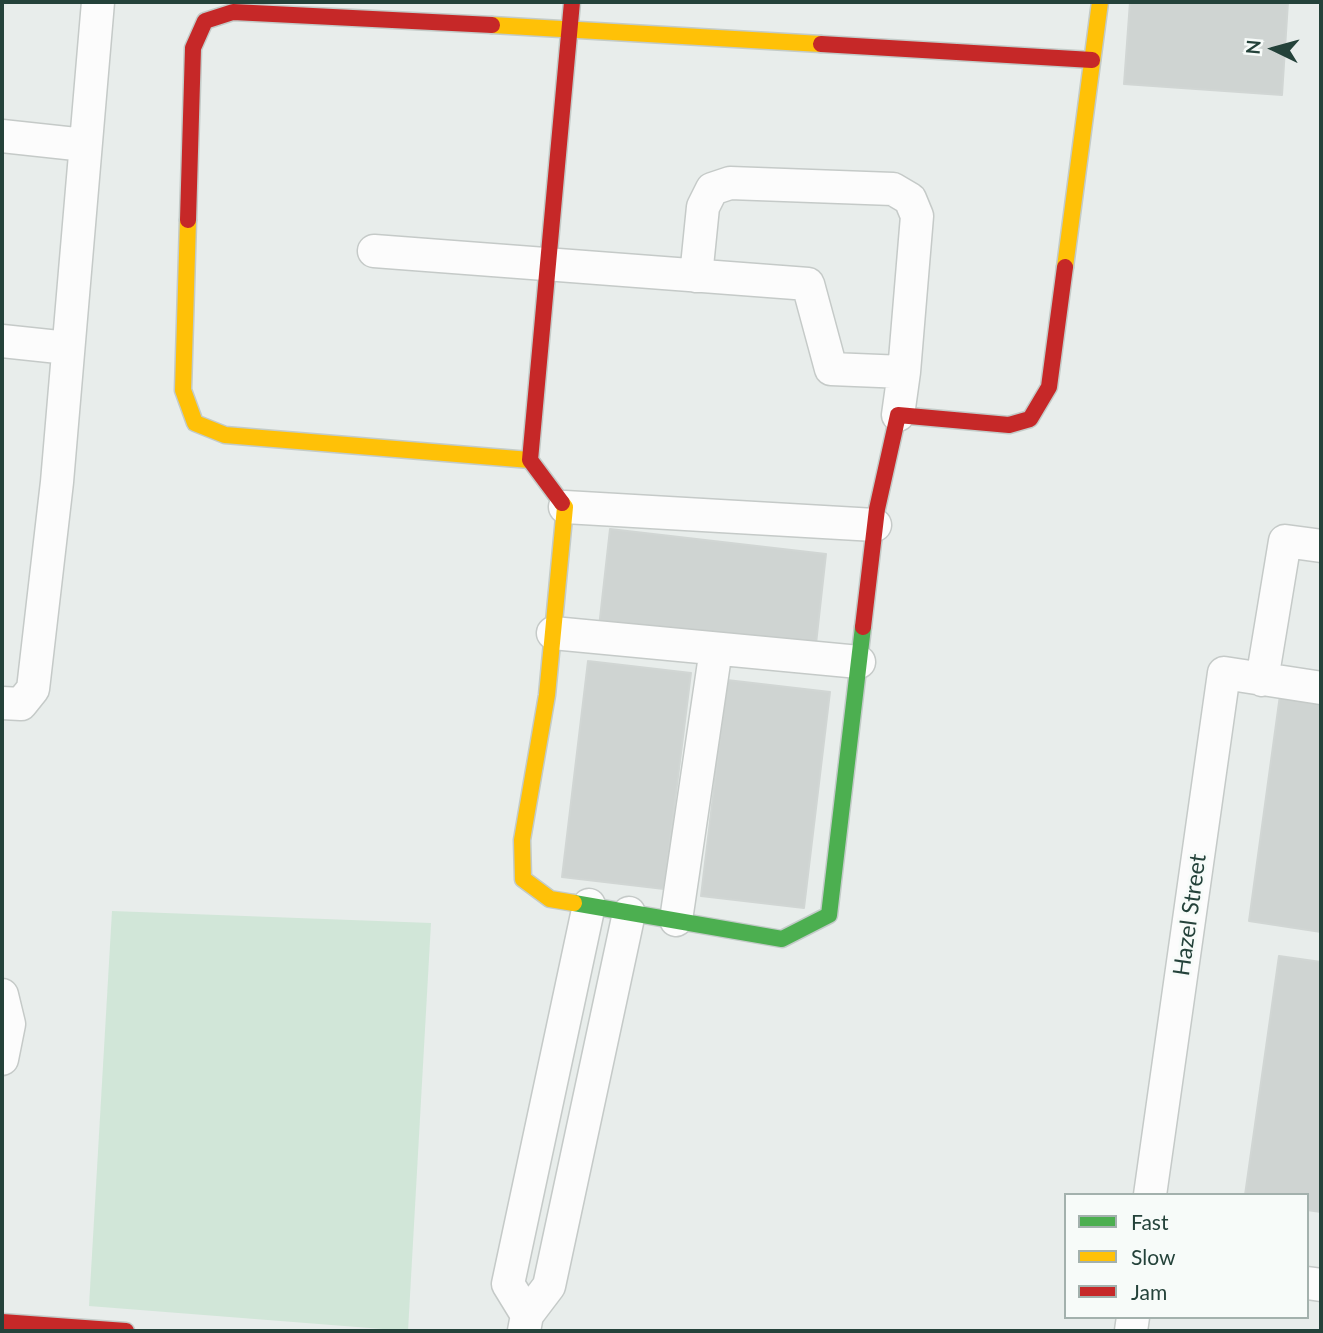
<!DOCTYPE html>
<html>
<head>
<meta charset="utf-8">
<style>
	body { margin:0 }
	#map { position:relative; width:1323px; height:1333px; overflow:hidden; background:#e8edeb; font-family:Lato,sans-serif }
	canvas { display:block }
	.frame { position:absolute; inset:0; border:4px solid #24423a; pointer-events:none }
	.legend { position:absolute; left:1064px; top:1193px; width:245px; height:126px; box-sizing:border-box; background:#f7fbf9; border:2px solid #a3b1ad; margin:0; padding:9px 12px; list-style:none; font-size:21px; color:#24423a }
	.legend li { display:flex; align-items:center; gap:14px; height:35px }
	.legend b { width:35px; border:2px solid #a3b1ad }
	.north { position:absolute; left:1239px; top:14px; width:70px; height:70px; -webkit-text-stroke:5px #f7fbf9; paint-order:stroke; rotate:275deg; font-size:19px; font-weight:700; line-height:28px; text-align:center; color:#24423a }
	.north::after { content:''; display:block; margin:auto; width:24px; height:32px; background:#24423a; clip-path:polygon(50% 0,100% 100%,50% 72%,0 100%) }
</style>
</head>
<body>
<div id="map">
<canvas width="1323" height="1333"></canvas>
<div class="frame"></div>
<ul class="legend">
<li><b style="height:9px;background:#4caf50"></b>Fast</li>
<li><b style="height:9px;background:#ffc107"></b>Slow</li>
<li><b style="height:9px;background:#c62828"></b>Jam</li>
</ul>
<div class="north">N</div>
</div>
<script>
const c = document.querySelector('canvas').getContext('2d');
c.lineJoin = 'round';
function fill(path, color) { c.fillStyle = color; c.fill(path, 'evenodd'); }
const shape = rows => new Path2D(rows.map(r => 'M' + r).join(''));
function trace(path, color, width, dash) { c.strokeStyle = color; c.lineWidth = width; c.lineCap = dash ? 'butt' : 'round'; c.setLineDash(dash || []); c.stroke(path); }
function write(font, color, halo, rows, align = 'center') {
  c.font = font + ' Lato,sans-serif'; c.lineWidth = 6; c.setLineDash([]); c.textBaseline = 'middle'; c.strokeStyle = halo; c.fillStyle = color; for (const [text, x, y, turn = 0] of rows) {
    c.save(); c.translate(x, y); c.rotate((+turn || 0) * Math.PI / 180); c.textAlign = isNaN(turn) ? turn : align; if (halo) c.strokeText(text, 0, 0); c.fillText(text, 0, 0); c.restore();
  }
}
const green = shape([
	[112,911,431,923,408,1331,89,1306]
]);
const building = shape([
	[1130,2,1288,2,1282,95,1124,84,1130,2],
	[610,529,826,554,815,653,599,627,610,529],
	[588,661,691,673,664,889,562,877,588,661],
	[727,680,830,692,804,908,701,896,727,680],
	[1281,688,1321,694,1321,932,1249,921,1281,688],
	[1279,956,1321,962,1321,1212,1307,1210,1307,1195,1245,1195,1279,956]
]);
const street = shape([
	[2,136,85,145],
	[374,251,808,284,831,369,904,372,898,415],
	[696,276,703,207,712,189,730,183,893,189,910,199,917,216,904,372],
	[2,341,68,348],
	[565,507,875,525],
	[553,633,859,662],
	[1262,680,1285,541,1321,546],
	[2,703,21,704,33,689,57,482,98,2],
	[676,920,716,649],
	[2,995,9,1024,2,1059],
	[1150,1195,1224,673,1321,688],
	[1307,1283,1321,1285],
	[527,1315,508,1284,589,905],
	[524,1331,527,1315,549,1286,629,913],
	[1131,1331,1133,1317]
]);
const fast = shape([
	[574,903,782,939,829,915,863,627]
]);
const slow = shape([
	[492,25,821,44],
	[188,220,183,390,195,423,225,435,530,460],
	[1065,267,1100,2],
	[562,503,565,507,547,695,522,840,523,879,550,899,574,903]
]);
const jam = shape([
	[821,44,1092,60],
	[188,220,193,48,205,21,233,12,492,25],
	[562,503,530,460,572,2],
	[863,627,877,509,898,415,1009,425,1030,419,1049,387,1065,267],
	[2,1322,126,1331]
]);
const streetNames = [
	["Hazel Street",1190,915,-82]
];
fill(green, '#d1e6d8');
fill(building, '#cfd4d2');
trace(building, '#d1d6d4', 2);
trace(street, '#c5cac8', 35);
trace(fast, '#c3cbc8', 19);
trace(slow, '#c3cbc8', 19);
trace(jam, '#c3cbc8', 19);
trace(street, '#fcfcfc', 32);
trace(fast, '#4caf50', 16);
trace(slow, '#ffc107', 16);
trace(jam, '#c62828', 16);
write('23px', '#24423a', '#f7fbf9', streetNames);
</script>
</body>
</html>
